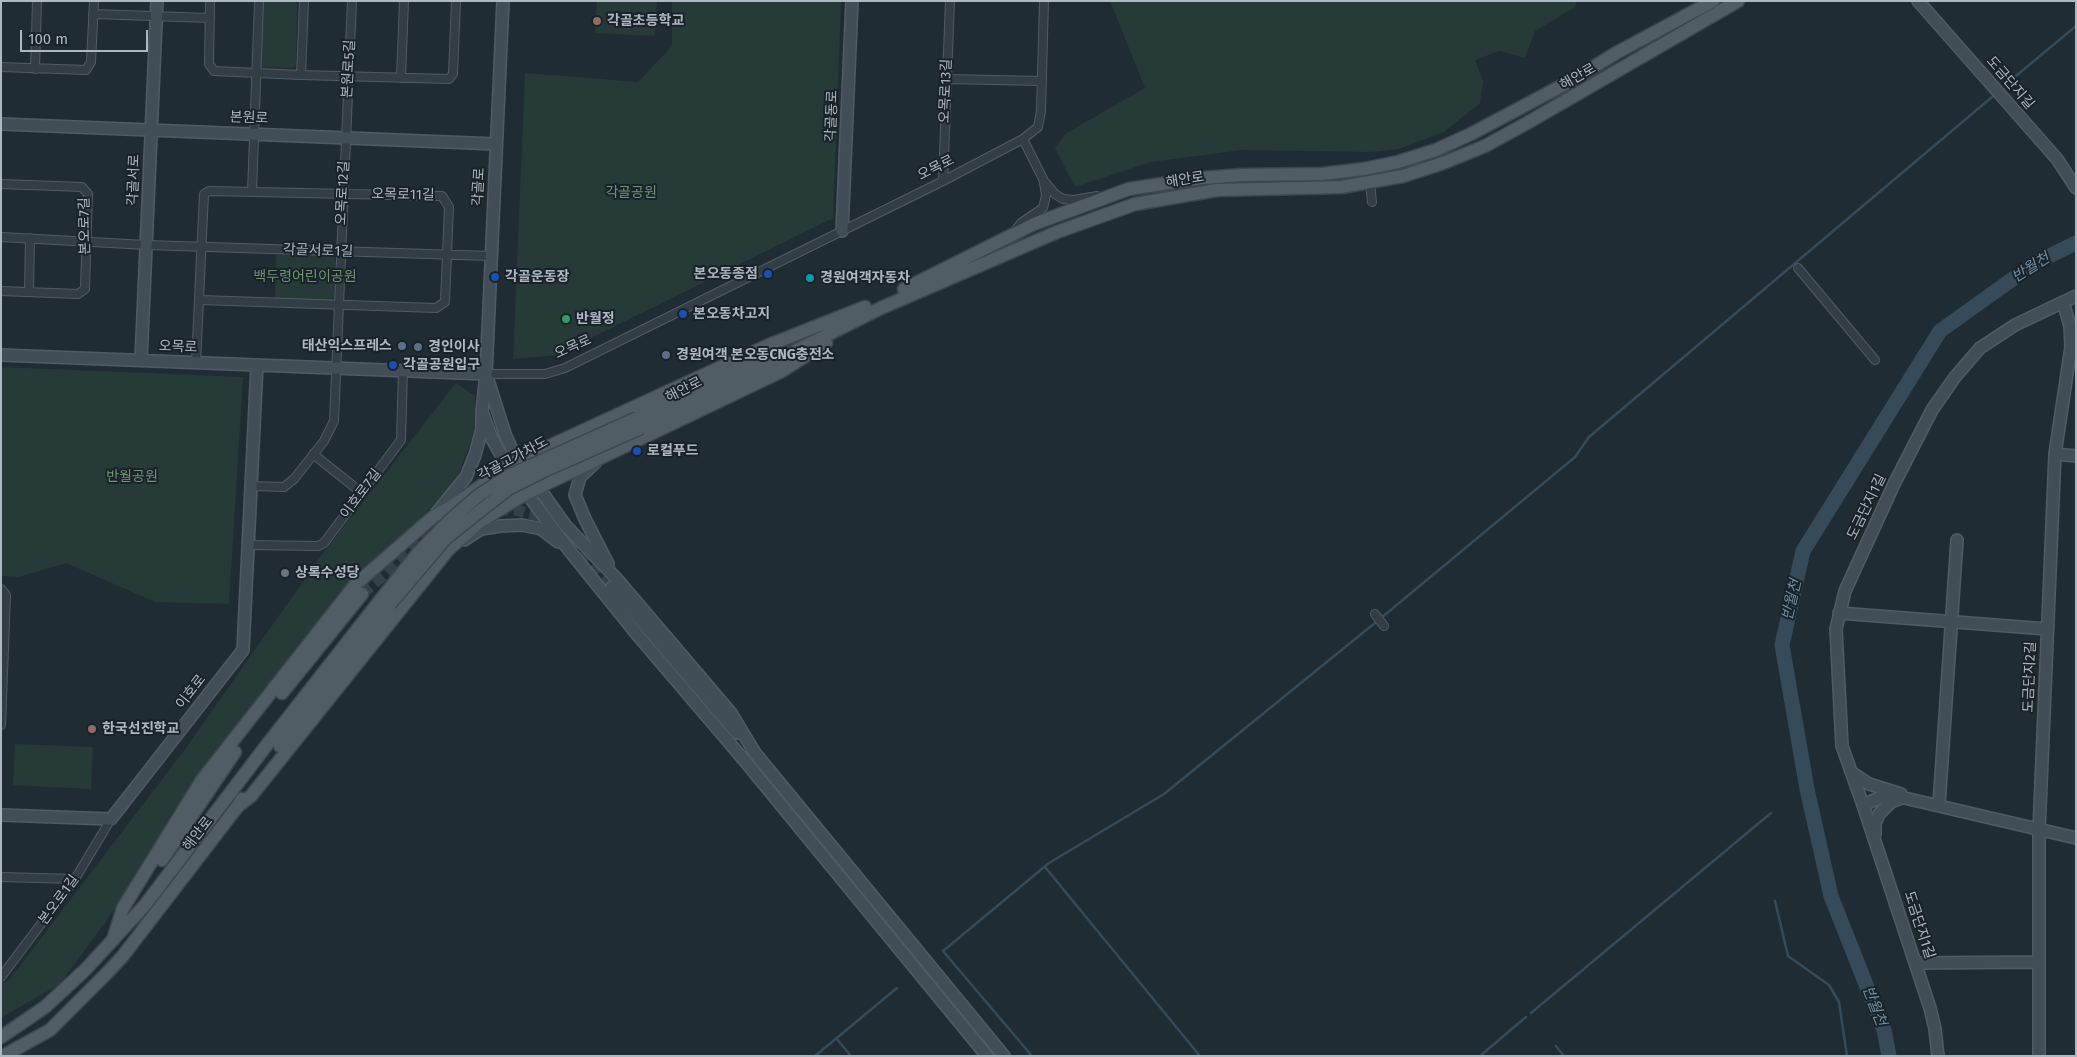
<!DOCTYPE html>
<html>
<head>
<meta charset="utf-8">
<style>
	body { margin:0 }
	#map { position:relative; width:2077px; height:1057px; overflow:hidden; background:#202c34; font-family:"Fira Sans",sans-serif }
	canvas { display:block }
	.frame { position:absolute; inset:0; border:2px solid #adb9c2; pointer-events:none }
	.scale { position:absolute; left:20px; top:30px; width:128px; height:22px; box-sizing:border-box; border:2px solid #adb9c2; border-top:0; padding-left:6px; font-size:15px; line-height:18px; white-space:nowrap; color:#adb9c2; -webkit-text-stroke:4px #192229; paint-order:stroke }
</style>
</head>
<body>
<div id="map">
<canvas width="2077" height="1057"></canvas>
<div class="frame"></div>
<div class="scale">100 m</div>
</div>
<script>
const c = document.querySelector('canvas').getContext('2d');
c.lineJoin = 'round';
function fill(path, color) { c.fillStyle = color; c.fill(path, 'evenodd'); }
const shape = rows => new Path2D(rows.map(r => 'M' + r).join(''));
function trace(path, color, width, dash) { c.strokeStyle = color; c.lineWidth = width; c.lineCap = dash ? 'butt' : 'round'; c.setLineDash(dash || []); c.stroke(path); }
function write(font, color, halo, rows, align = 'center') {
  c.font = font + ' "Fira Sans","Noto Sans KR",sans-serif'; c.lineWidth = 4; c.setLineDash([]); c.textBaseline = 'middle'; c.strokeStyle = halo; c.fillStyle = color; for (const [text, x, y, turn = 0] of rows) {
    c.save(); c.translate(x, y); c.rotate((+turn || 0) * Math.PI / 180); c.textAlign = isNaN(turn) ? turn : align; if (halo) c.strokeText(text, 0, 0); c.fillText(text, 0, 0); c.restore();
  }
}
const green = shape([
	[262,1,294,1,297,4,296,65,292,68,262,67,259,64],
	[597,1,657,1,655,36,595,33],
	[672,1,841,1,833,218,557,355,513,359,525,73,638,82,672,46],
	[1110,1,1577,1,1575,7,1535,31,1525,58,1499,51,1475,60,1483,81,1480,103,1444,132,1399,149,1371,152,1242,150,1151,162,1075,187,1055,148,1065,134,1145,88],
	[276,254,332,255,335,258,334,297,331,300,275,299],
	[1,367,243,377,229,604,155,602,66,563,19,577,1,576],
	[456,383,475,396,477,426,456,481,397,542,354,581,60,984,1,1018,1,984,9,980,183,752,323,553],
	[15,744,93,747,91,789,13,785]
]);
const stream = shape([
	[2005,85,2076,26],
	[1045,867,1200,1056],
	[1775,901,1788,956,1829,985,1839,1002,1847,1056],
	[1531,1013,1771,813],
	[836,1038,851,1056],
	[1556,1046,1564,1056],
	[815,1056,897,988],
	[1032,1056,943,951,1049,863,1164,794,1381,618,1575,457,1589,437,1992,97],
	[1480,1056,1526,1017]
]);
const river = shape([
	[1889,1056,1884,1030,1831,896,1807,789,1782,645,1803,551,1940,331,2035,263,2076,243]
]);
const secondaryTunnel = shape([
	[497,510,515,510,543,517,566,535,612,587],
	[362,594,428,537]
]);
const street = shape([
	[210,1,209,64,214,71,301,75,449,79,453,74,456,1],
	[93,14,210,18],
	[1,67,86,70,91,62,94,1],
	[35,69,37,1],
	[301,75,304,1],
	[401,78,404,1],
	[947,79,1042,81],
	[1023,139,1044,181,1055,194,1063,199,1074,200,1097,196],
	[943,181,950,1],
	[1370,182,1372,202],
	[1,184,82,187,88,194,85,289,78,294,1,291],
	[252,192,259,1],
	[1014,232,1021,223,1043,208,1046,195,1044,183],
	[1,237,146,245,491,256],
	[1798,268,1875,360],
	[29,292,30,238],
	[196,363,204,194,209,191,442,196,449,207,445,302,436,308,200,300],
	[486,374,545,374,565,368,943,181,1023,139,1038,127,1041,111,1044,1],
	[313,454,362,493],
	[251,486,284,487,294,479,324,441,334,421,352,1],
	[248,545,318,546,324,543,401,440,403,370],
	[1,589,6,595,1,725],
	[1375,614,1384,626],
	[1,877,75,879],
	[1,977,75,879,111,819]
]);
const secondary = shape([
	[503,1,486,374,482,412,492,439,512,474],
	[1918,1,2057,159,2076,188],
	[1,124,496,144],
	[842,231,852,1],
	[1,355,486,374],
	[141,360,157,1],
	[488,380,505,434,517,461,522,467],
	[2055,454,2076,456],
	[596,462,580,477,575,495,585,519,608,564],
	[534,481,566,526,616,578,731,713,755,753,1004,1056],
	[522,487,569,550,640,638,744,760,987,1056],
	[434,516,466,477,475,455,482,429,482,416],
	[464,540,481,529,501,526,522,525,541,529,558,542],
	[612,587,737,733],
	[1839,613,2047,629],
	[1851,772,1869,784,1901,794],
	[1863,805,1879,798,1896,796,2076,838],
	[1939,805,1957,540],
	[1,815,111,819,243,650,257,365],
	[1875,834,1875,824,1879,814,1891,802,1902,798],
	[1916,963,2039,962],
	[1938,1056,1935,1029,1930,1008,1863,805,1842,746,1836,629,1845,591,1894,484,1932,410,1955,377,1980,348,2015,325,2076,296],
	[2039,1056,2039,831,2055,454,2071,347,2070,326,2063,302]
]);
const primary = shape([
	[904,289,1034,224,1129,189,1202,178,1242,175,1322,174,1364,169,1398,162,1436,150,1471,134,1569,82,1618,52,1713,1],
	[637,418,775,351],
	[641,428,881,308,1057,232,1135,204,1217,190,1342,187,1403,176,1443,163,1485,146,1527,123,1738,1],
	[282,693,362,594],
	[280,746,390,604],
	[238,806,251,796,448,550,479,522,527,493,782,371,826,343],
	[162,860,235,752],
	[113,940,123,908,202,780,355,585,433,517,451,507,517,461,769,345,865,307],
	[1,1037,45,1007,85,970,145,905,266,746,382,598],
	[3,1056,50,1030,106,974,122,957,238,806,242,799]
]);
const primaryBridge = shape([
	[382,598,418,553,449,521,479,495,508,476,637,418],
	[390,604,447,537,508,489,546,470,641,428]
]);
const markers = [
	[597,21,5,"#8d6e63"],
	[768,274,5,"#1a4fb4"],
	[495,277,5,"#1a4fb4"],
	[810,278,5,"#0f9aa8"],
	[683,314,5,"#1a4fb4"],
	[566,319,5,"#2e9e5b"],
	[402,346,5,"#5c6f8a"],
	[418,347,5,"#5c6f8a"],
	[666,355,5,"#5c6f8a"],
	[393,365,5,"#1a4fb4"],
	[637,451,5,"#1a4fb4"],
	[285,573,5,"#6b7280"],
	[92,729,5,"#8d6e63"]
];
const poiNames = [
	["각골초등학교",607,21],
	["본오동종점",758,274,"right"],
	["각골운동장",505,277],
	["경원여객자동차",820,278],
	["본오동차고지",693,314],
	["반월정",576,319],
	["태산익스프레스",392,346,"right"],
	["경인이사",428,347],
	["경원여객 본오동CNG충전소",676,355],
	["각골공원입구",403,365],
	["로컬푸드",647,451],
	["상록수성당",295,573],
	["한국선진학교",102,729]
];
const streetNames = [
	["본원로5길",349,69,-87],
	["해안로",1578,77,-30],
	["도금단지길",2010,83,49],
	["오목로13길",946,91,-88],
	["각골동로",832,116,-88],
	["본원로",249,118,2],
	["오목로",936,168,-27],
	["각골서로",134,180,-88],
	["해안로",1185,180,-9],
	["각골로",479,187,-87],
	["오목로12길",343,193,-87],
	["오목로11길",403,195,1],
	["본오로7길",85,226,-91],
	["각골서로1길",318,251,2],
	["오목로",178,347,2],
	["오목로",573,347,-24],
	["해안로",684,390,-27],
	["각골고가차도",513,459,-28],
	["이호로7길",361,494,-53],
	["도금단지1길",1867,507,-64],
	["도금단지2길",2030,677,-88],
	["이호로",191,692,-52],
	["해안로",198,834,-52],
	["본오로1길",59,900,-54],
	["도금단지1길",1919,925,72]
];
const parkNames = [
	["각골공원",631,193],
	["백두령어린이공원",305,277],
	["반월공원",132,477]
];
const waterNames = [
	["반월천",2031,268,-32],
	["반월천",1792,600,-77],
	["반월천",1874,1006,69]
];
fill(green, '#263a37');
trace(stream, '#354b5a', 2.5);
trace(river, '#354b5a', 15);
trace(secondaryTunnel, '#354149', 11, [11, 5.5]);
trace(street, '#515b63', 10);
trace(secondary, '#515b63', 14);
trace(primary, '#3d464e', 15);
trace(street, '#333d45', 8);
trace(secondary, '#424e57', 11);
trace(primary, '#515d65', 12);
trace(primaryBridge, '#3d464e', 15, []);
trace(primaryBridge, '#515d65', 12);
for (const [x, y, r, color] of markers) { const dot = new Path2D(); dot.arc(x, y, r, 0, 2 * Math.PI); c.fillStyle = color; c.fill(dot); trace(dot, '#192229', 2); }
write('bold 14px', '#adb9c2', '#192229', poiNames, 'left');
write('14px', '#adb9c2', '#192229', streetNames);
write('14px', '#6f9670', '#192229', parkNames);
write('italic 15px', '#708fa4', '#192229', waterNames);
</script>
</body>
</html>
